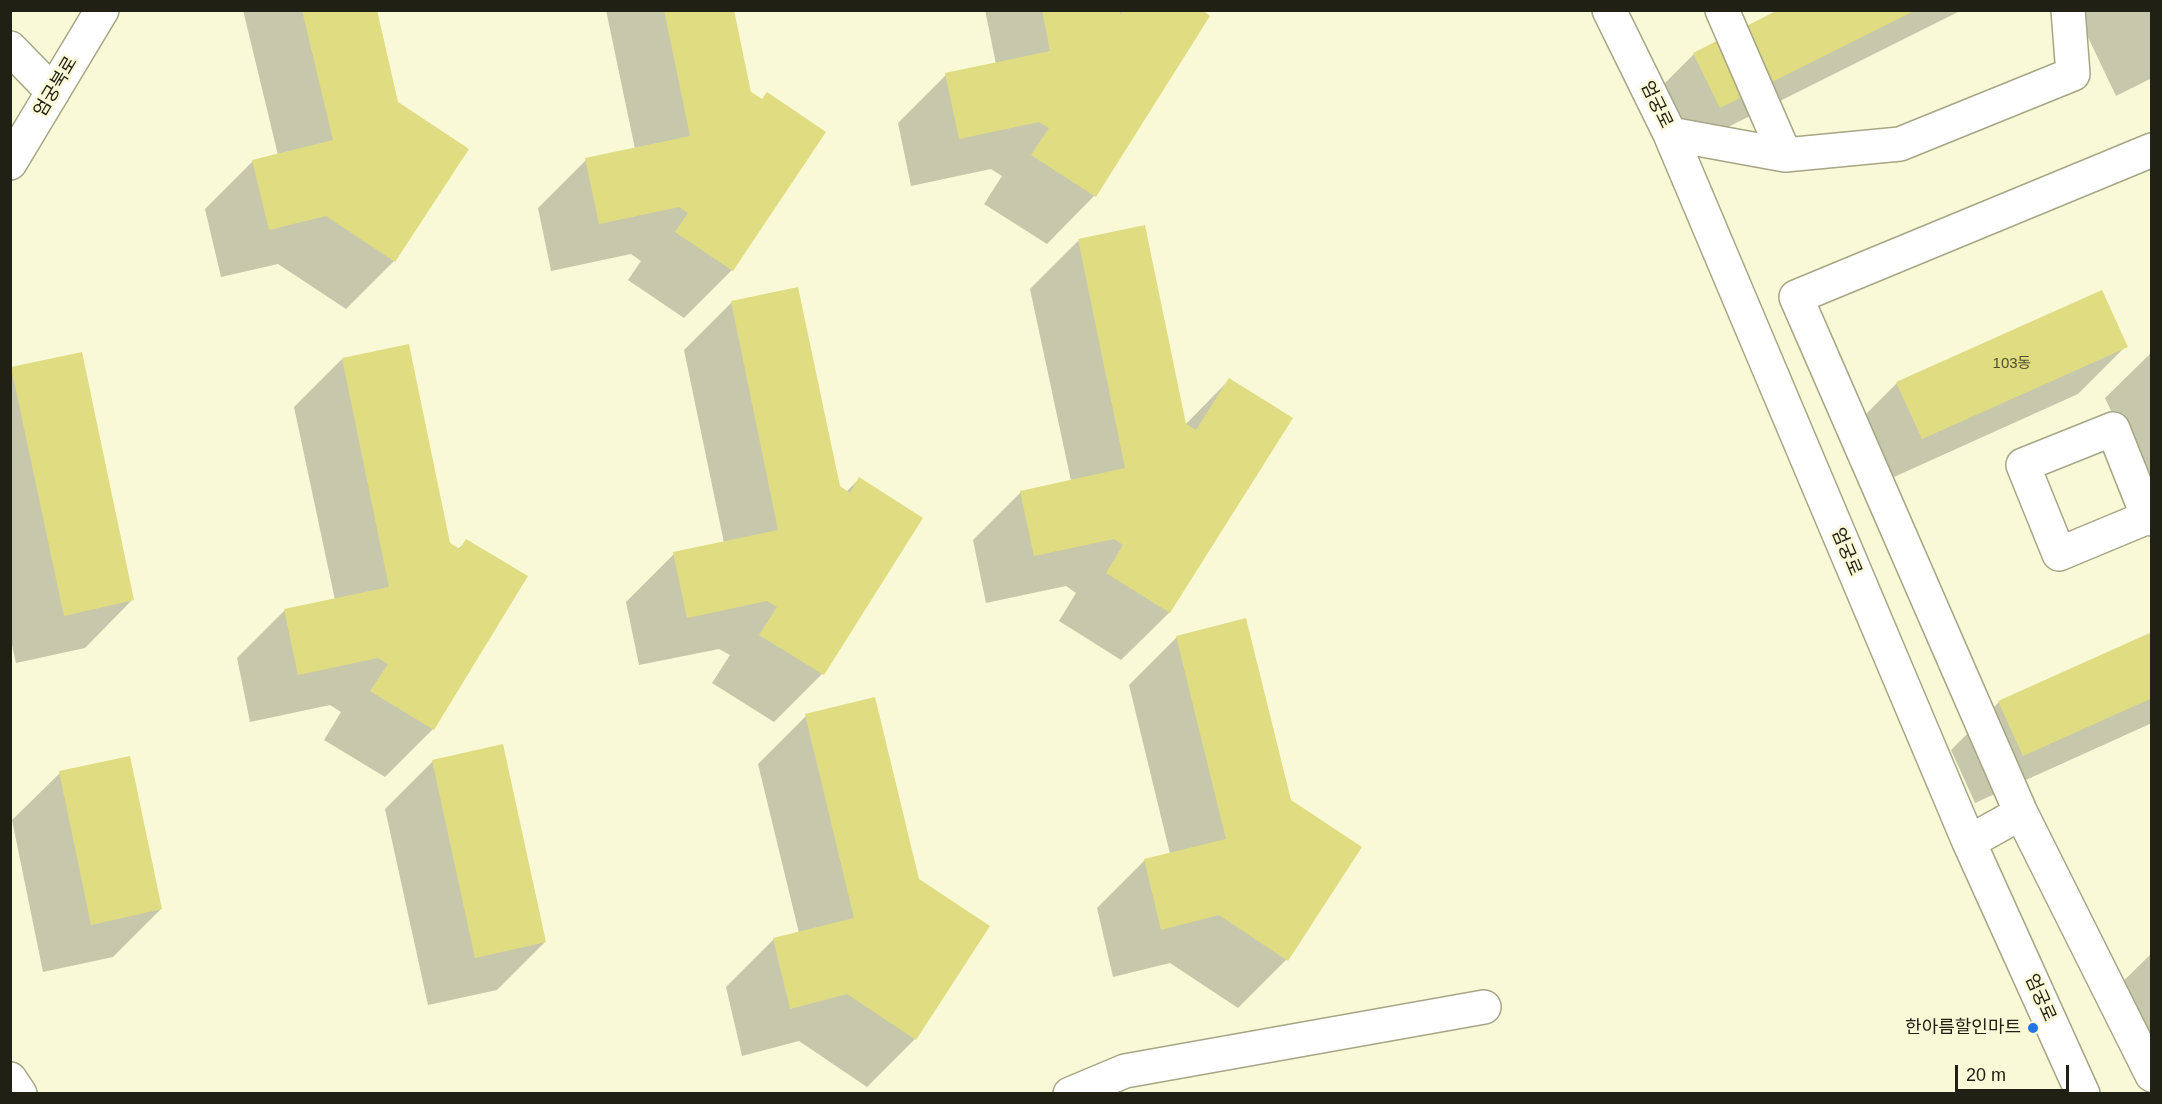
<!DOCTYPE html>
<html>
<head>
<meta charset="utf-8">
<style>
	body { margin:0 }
	#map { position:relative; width:2162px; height:1104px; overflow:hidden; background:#f9f9d7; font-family:Arial,sans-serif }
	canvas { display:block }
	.frame { position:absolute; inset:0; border:12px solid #202014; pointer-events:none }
	.scale { position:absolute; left:1955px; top:1065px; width:114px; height:27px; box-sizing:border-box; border:3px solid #202014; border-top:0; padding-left:8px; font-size:18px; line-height:21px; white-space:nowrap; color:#202014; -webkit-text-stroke:4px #f9f9d7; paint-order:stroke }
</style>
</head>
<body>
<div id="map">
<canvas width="2162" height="1104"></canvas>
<div class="frame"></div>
<div class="scale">20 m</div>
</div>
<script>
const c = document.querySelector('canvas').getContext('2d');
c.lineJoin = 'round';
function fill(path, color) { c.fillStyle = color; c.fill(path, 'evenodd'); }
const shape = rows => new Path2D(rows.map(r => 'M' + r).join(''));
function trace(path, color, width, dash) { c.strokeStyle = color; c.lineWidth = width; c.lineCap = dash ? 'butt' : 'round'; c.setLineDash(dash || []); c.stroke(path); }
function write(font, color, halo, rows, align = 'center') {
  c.font = font + ' Arial,"Noto Sans KR",sans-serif'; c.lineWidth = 5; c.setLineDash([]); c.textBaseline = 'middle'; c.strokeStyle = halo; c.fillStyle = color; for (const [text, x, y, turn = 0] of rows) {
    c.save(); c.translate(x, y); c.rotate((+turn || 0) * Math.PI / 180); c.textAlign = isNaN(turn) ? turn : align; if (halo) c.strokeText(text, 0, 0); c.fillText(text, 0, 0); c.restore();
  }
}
const shadow = shape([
	[243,10,375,10,394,261,346,309,278,264,221,277,205,209,253,161,278,155],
	[606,10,733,10,750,93,732,270,684,318,628,280,641,261,631,254,551,271,538,208,586,160,635,149],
	[985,10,1199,10,1208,16,1094,196,1047,244,984,204,1002,176,991,169,911,186,898,123,946,75,996,64],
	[1782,10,1962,10,1672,155,1646,102,1693,55],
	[2075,10,2152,10,2152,78,2116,96],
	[1078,241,1185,425,1229,380,1291,419,1169,613,1121,660,1059,621,1076,593,1066,586,986,603,973,540,1021,492,1071,481,1030,289],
	[732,302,839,487,846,492,859,479,921,518,822,674,774,722,712,683,730,655,719,649,639,665,626,602,674,554,724,543,684,350],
	[2126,346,2078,394,1874,486,1849,431,1897,383],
	[2152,352,2152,498,2105,398],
	[342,359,449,544,458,549,467,541,433,729,385,777,324,740,341,712,330,705,250,722,237,658,285,610,335,600,294,407],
	[12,368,132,600,85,648,16,663,10,636],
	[2152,633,2152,723,1975,803,1951,750,1999,702],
	[1177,637,1289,801,1360,848,1286,960,1238,1008,1170,963,1113,977,1097,908,1145,860,1170,854,1129,685],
	[806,716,915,1039,867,1087,799,1041,742,1056,726,987,774,939,799,933,758,764],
	[433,761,545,942,497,990,428,1005,385,809],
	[60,773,161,909,113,957,43,972,12,820],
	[2152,953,2152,1044,2106,998]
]);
const building = shape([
	[302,10,377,10,398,102,469,149,395,262,326,216,269,230,252,160,333,140],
	[664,10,734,10,751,92,762,99,767,92,826,132,733,271,675,232,688,213,679,207,599,224,585,158,690,136],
	[1042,10,1117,10,1121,14,1123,10,1202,10,1210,16,1096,197,1031,155,1049,128,1039,122,959,139,945,73,1050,51],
	[1778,10,1916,10,1720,108,1693,53],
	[1145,225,1186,424,1196,430,1229,378,1293,418,1170,613,1106,573,1123,545,1114,539,1034,556,1020,491,1125,468,1078,239],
	[798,287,840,486,850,493,859,477,923,518,824,675,759,635,777,607,767,601,687,618,673,552,778,530,731,301],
	[2102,290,2128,347,1922,439,1896,382],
	[409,344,450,543,460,549,466,539,528,576,434,730,370,691,388,664,378,658,298,675,284,609,389,587,342,358],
	[82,352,134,600,64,616,11,367],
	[1246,618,1291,800,1362,847,1288,961,1219,915,1161,930,1144,859,1226,839,1176,636],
	[2152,632,2152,698,2023,756,1998,701],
	[875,697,919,879,990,926,916,1040,847,994,790,1009,773,938,854,918,805,714],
	[503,744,546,942,475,958,432,760],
	[130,756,162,909,91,925,59,771]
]);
const minor = shape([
	[1609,10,1670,134,1969,842,2083,1094],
	[1722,10,1785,155,1900,144,2073,74,2068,10],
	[10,48,53,92],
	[1670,134,1785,155],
	[10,163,102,10],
	[2148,517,2113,429,2023,465,2059,554,2148,517,2152,519],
	[2021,813,2152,1075],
	[1969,842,2021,813,1796,297,2152,150],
	[10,1079,20,1094],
	[1070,1094,1125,1071,1484,1007]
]);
const markers = [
	[2033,1028,6,"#2176e1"]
];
const numberNames = [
	["103동",2012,364]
];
const streetNames = [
	["엄궁북로",56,87,-59],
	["엄궁로",1656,105,64],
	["엄궁로",1846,552,67],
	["엄궁로",2040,998,66]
];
const poiNames = [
	["한아름할인마트",2021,1028]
];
fill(shadow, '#0003');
fill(building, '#e0dc82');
trace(minor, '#a6a686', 36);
trace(minor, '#fff', 33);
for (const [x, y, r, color] of markers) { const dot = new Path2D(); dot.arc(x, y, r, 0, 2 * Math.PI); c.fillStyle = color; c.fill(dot); trace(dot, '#f9f9d7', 2); }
write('15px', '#504f30', null, numberNames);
write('18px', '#202014', '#f9f9d7', streetNames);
write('18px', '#202014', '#f9f9d7', poiNames, 'right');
</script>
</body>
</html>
